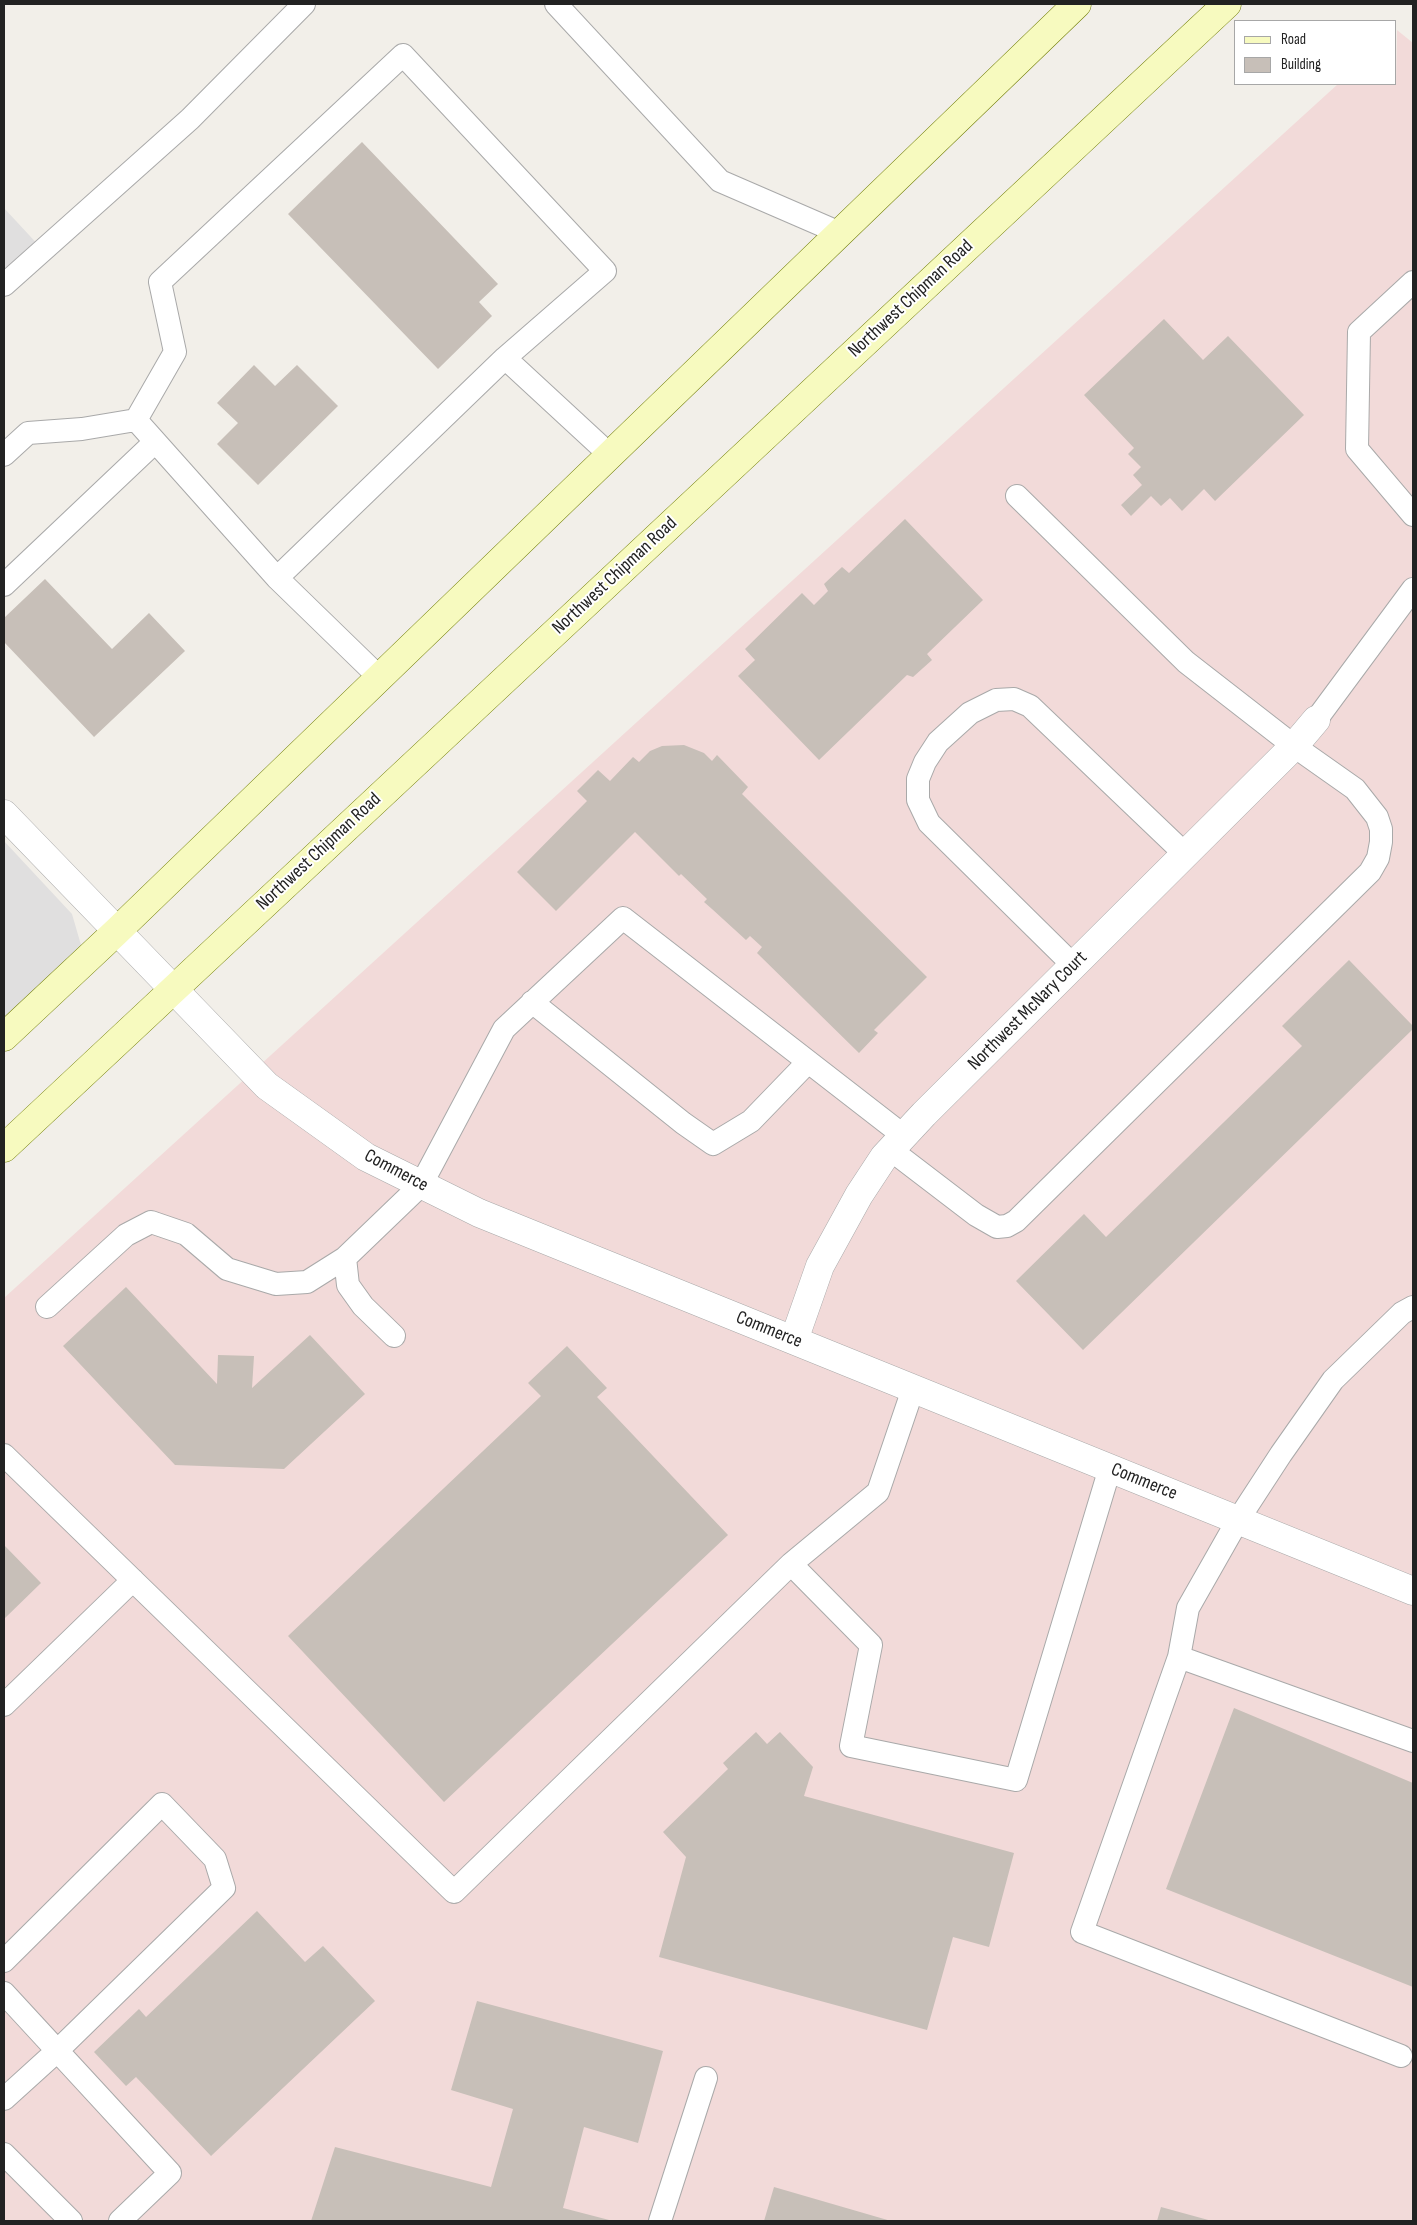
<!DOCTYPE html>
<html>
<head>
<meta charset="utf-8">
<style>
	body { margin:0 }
	#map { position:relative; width:1417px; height:2225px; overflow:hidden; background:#f2efe9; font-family:"Sofia Sans Condensed",sans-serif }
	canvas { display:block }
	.frame { position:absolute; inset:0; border:5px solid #222; pointer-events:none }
	.legend { position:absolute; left:1234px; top:20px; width:162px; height:65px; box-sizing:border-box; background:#fff; border:1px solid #a7a7a7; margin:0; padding:6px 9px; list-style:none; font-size:15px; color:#222 }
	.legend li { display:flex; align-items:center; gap:10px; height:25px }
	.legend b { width:25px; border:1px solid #a7a7a7 }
</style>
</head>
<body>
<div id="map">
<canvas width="1417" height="2225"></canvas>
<div class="frame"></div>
<ul class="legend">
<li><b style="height:6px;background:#f7fabf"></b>Road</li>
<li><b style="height:14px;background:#c7bfb8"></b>Building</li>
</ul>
</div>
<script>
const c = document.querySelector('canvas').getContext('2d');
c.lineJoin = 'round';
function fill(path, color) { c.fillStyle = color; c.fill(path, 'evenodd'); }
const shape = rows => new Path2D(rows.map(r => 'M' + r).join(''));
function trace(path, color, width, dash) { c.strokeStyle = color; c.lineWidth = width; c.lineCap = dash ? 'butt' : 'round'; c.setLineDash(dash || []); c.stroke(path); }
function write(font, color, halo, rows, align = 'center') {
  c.font = font + ' "Sofia Sans Condensed",sans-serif'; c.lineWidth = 4; c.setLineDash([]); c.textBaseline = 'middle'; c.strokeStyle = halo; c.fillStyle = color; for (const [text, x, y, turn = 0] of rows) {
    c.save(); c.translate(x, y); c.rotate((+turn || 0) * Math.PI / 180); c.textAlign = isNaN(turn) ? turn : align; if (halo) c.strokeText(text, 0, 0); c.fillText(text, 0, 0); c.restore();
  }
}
const residential = shape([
	[4,208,42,249,4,284],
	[4,841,72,914,81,945,69,969,4,1037]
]);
const commercial = shape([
	[1397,30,1413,43,1413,2221,4,2221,4,1298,1338,84,1396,84]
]);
const building = shape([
	[362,142,498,284,479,302,492,316,438,369,288,214],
	[1164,319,1203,360,1228,336,1304,415,1215,501,1204,489,1182,511,1170,498,1161,506,1151,496,1131,516,1121,505,1142,485,1133,475,1141,467,1128,454,1134,448,1084,395],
	[254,365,275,386,297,365,338,406,258,485,217,444,238,423,217,403],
	[905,519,983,600,927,654,932,660,913,677,907,675,819,760,738,676,755,660,745,649,802,593,814,605,828,591,824,584,842,567,849,573],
	[45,579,112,649,149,613,185,651,94,737,4,642,4,618],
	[684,745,704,753,712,761,717,755,748,787,742,794,927,977,874,1030,878,1033,859,1053,757,953,762,947,750,936,746,940,712,909,704,902,707,899,681,874,679,876,635,832,556,911,517,872,587,801,577,791,598,770,610,781,633,757,639,762,650,751,662,746],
	[1349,960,1413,1026,1413,1029,1083,1350,1016,1281,1084,1214,1106,1237,1302,1046,1282,1026],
	[126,1287,217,1384,218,1355,254,1356,252,1388,310,1335,365,1394,284,1469,175,1465,63,1346],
	[567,1346,607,1388,597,1397,728,1535,444,1802,288,1636,541,1396,528,1383],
	[4,1545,41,1583,4,1619],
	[1234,1708,1413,1783,1413,1987,1166,1889],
	[756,1732,767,1744,780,1732,813,1767,804,1796,1014,1853,989,1947,953,1937,927,2030,659,1957,686,1857,663,1832,728,1769,723,1763],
	[257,1911,305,1962,323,1946,375,2001,211,2156,136,2077,126,2086,94,2052,139,2009,146,2017],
	[477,2001,663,2051,638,2143,584,2127,563,2208,613,2221,311,2221,335,2147,491,2187,513,2109,451,2090],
	[774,2187,891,2221,764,2221],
	[1161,2207,1212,2221,1157,2221]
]);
const lane = shape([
	[556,4,720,181,840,233],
	[1413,282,1359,332,1357,449,1413,515],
	[4,285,190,119,304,4],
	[136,420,277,578],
	[4,455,28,433,82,429,136,420,175,352,160,282,403,55,605,271,505,358,610,455],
	[4,585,155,442],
	[380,678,277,578,505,358],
	[1316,720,1413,589],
	[1073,965,929,823,918,800,918,779,925,762,938,742,970,713,996,700,1014,699,1030,706,1185,854],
	[532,1002,683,1123,713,1144,751,1121,808,1062],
	[891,1150,976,1215,997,1227,1007,1226,1016,1221,1370,872,1378,858,1381,842,1381,829,1377,817,1355,789,1294,746,1186,662,1017,496],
	[345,1258,348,1285,363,1306,394,1336],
	[47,1307,126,1235,151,1222,186,1234,227,1269,276,1284,307,1282,345,1258,421,1185,504,1029,623,918,904,1136],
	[1413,1307,1402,1313,1333,1380,1281,1454,1238,1520,1188,1608,1179,1657,1413,1741],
	[913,1389,878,1492,791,1564,871,1645,851,1746,1016,1780,1110,1468],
	[4,1455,454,1892,791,1564],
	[1179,1657,1082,1932,1401,2056],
	[4,1705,133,1580],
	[4,1961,162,1804,215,1859,224,1888,57,2051,4,2099],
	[4,1993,170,2173,120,2221],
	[4,2154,71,2221],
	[660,2221,706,2078]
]);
const street = shape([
	[4,814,267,1086,366,1157,479,1213,1413,1591],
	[794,1340,820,1266,859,1195,884,1157,924,1114,1294,746,1316,720]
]);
const secondary = shape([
	[4,1037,116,932,1077,4],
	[4,1148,1227,4]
]);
const streetNames = [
	["Northwest Chipman Road",911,299,-43],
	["Northwest Chipman Road",615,576,-43],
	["Northwest Chipman Road",319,852,-43],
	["Northwest McNary Court",1028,1011,-45],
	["Commerce",396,1171,28],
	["Commerce",769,1330,22],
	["Commerce",1144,1482,22]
];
fill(residential, '#e0dfdf');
fill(commercial, '#f2dad9');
fill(building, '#c7bfb8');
trace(lane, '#a9a9a9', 24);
trace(street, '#a9a9a9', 29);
trace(secondary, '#707d05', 29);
trace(lane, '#fff', 22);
trace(street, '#fff', 28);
trace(secondary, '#f7fabf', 28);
write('19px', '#222', '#fff', streetNames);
</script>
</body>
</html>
